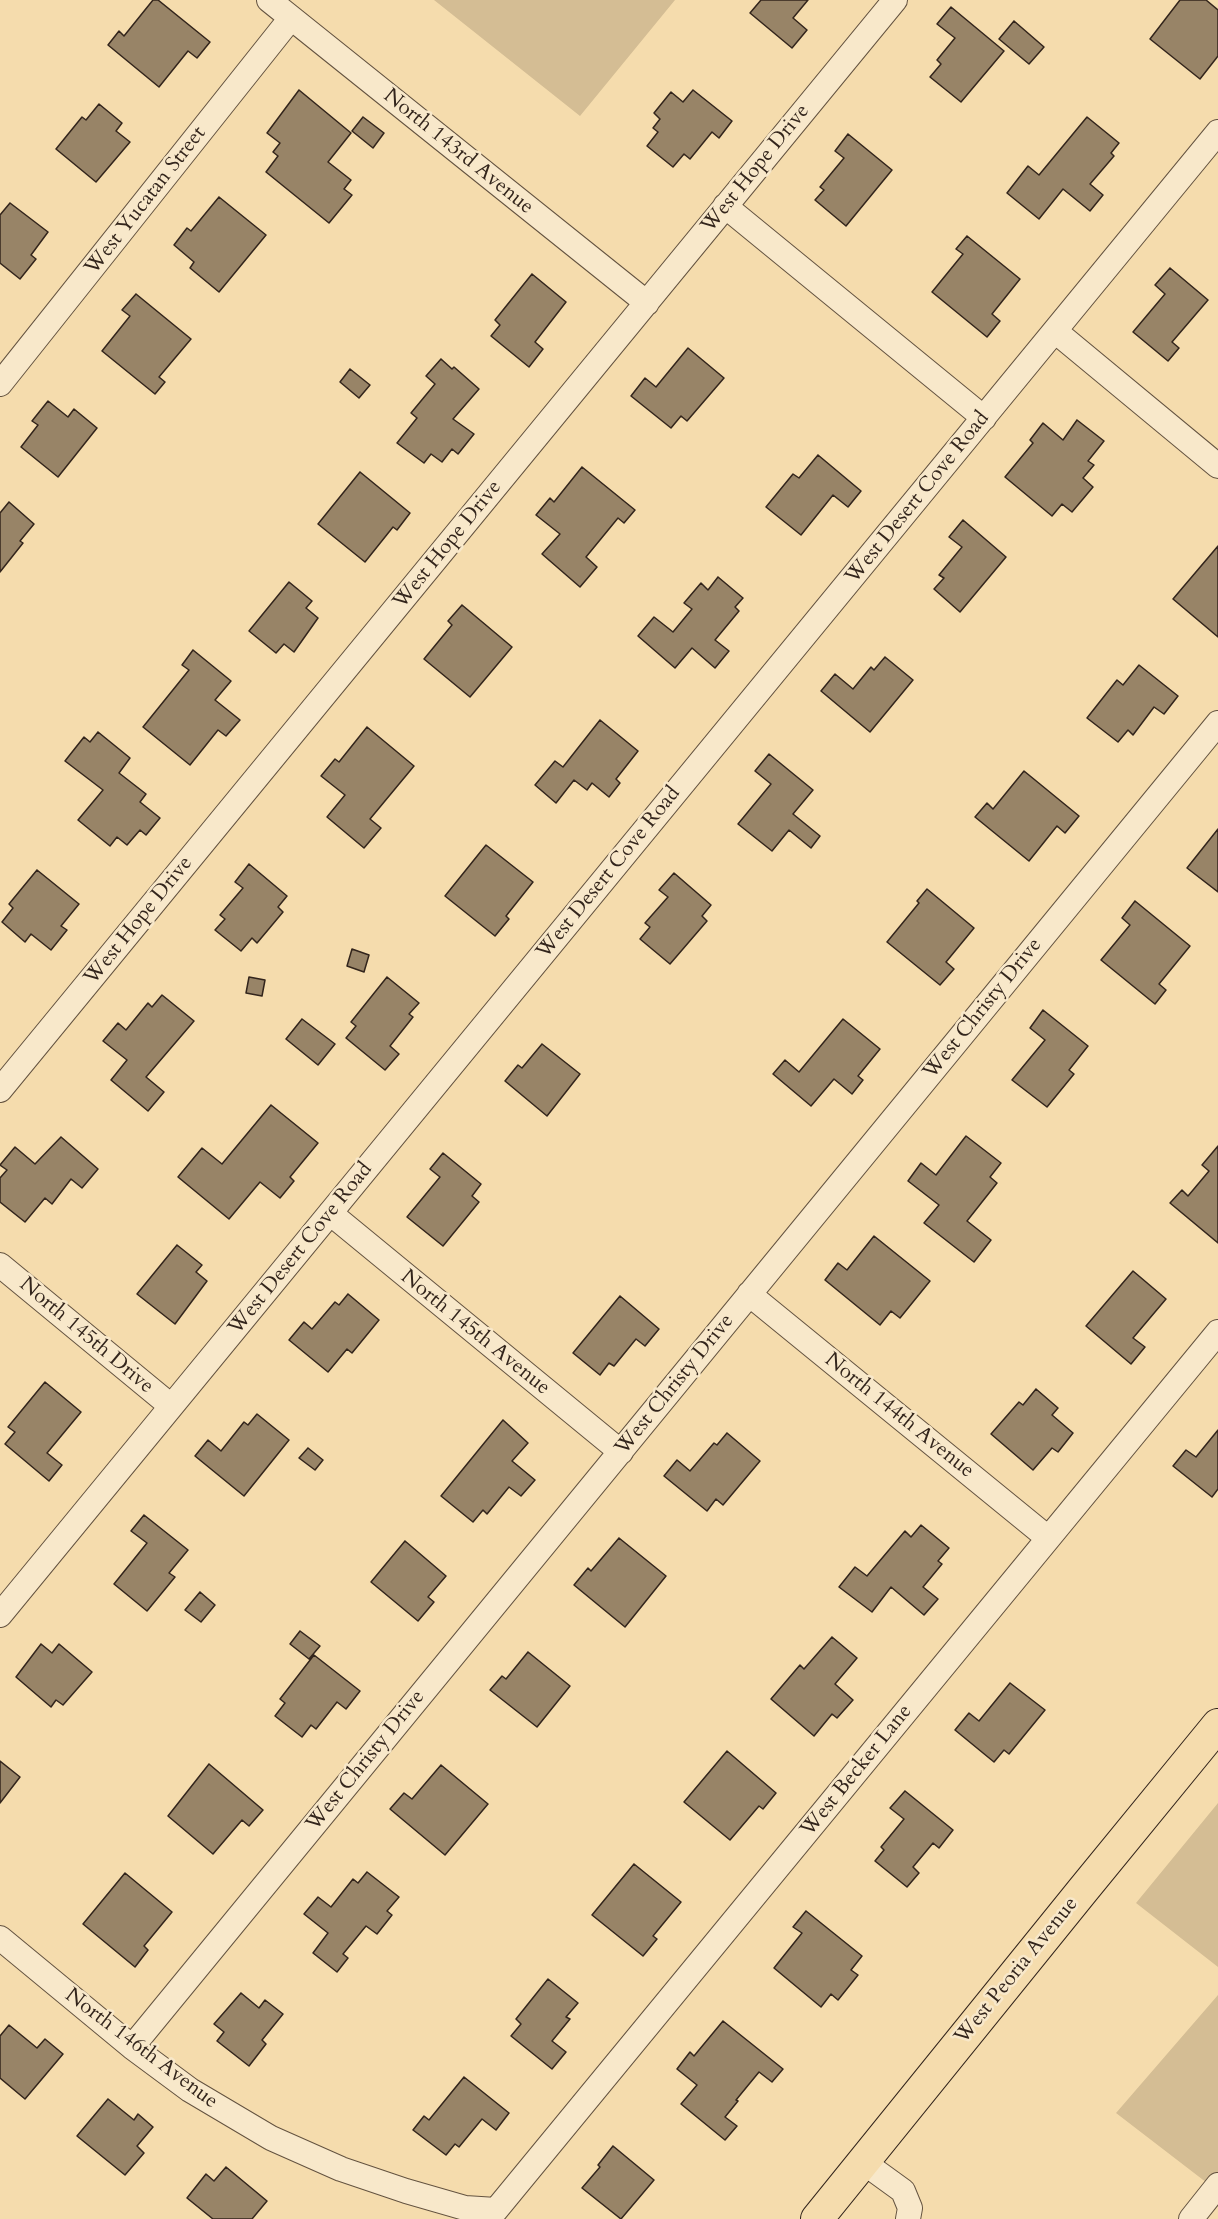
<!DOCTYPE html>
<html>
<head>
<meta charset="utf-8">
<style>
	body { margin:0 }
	canvas { display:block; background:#f5dcad }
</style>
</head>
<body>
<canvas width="1218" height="2219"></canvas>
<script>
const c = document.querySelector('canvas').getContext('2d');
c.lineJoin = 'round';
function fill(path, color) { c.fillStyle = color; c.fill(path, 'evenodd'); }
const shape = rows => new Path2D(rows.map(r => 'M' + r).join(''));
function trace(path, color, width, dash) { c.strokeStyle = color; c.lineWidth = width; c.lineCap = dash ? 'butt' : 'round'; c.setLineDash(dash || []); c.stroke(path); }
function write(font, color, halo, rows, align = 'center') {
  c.font = font + ' Cardo,serif'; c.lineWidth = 5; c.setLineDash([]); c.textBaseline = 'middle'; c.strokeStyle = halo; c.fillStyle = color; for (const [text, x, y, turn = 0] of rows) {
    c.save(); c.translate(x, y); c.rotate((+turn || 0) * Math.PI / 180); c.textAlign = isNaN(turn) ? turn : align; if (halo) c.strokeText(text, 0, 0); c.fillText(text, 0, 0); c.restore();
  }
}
const green = shape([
	[434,0,675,0,580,116],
	[1218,1803,1218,1967,1136,1903],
	[1218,1995,1218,2177,1211,2186,1116,2113]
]);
const building = shape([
	[153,0,158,0,210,42,197,58,188,51,159,87,108,45,119,31,124,36,153,0],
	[761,0,808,0,793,18,807,30,792,48,750,13,761,0],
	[1180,0,1206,0,1218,10,1218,56,1200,79,1150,39,1180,0],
	[951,7,1004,51,961,102,930,77,941,64,937,60,955,38,937,24,951,7],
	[1014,21,1044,47,1029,64,999,39,1014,21],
	[299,90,351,133,328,162,351,180,344,189,352,195,329,223,266,172,278,156,273,152,280,143,267,133,299,90],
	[693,90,732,121,719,138,712,132,690,159,684,154,673,167,647,146,658,132,653,128,660,119,654,113,671,92,683,102,693,90],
	[99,104,122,123,116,131,130,142,96,182,56,149,82,117,86,120,99,104],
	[363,117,384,133,373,148,352,131,363,117],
	[1087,117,1119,143,1111,153,1114,156,1090,184,1103,195,1090,211,1063,189,1039,219,1007,193,1028,166,1039,175,1087,117],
	[848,134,892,170,846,226,815,200,824,190,820,187,844,158,835,151,848,134],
	[219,197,266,235,219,292,190,268,194,262,174,245,187,228,191,231,219,197],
	[10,203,48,232,31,255,36,259,20,279,0,263,0,215,10,203],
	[967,236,1020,279,992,314,1000,321,987,337,932,292,963,254,956,249,967,236],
	[1170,268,1208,300,1172,342,1179,348,1168,361,1133,332,1165,294,1155,285,1170,268],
	[532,274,566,302,535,342,543,349,529,367,491,336,500,325,495,320,532,274],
	[136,294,191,339,159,377,165,382,155,394,102,351,130,316,122,310,136,294],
	[688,348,724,378,687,421,681,416,671,428,631,396,645,378,656,387,688,348],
	[441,359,452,369,454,367,479,389,453,419,474,434,458,454,452,449,442,462,431,454,424,463,397,443,417,418,411,413,435,384,426,376,441,359],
	[350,369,370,385,359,398,340,382,350,369],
	[48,401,68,417,74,409,97,428,58,477,21,447,38,425,32,421,48,401],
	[1077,420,1104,441,1088,461,1094,465,1083,478,1093,487,1072,512,1062,504,1052,516,1005,477,1033,443,1030,440,1043,423,1063,440,1077,420],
	[818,455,861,491,848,507,833,495,801,535,766,507,793,474,799,478,818,455],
	[582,467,635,510,624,523,618,518,586,557,597,567,580,587,542,554,560,534,536,515,550,498,554,502,582,467],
	[360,472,410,513,397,530,393,527,365,562,318,524,360,472],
	[9,502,34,524,20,541,23,543,0,572,0,513,9,502],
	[963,520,1006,557,960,612,934,589,944,578,939,575,962,547,949,537,963,520],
	[1218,546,1218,637,1173,599,1218,546],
	[718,577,743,598,735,607,739,611,715,640,729,651,715,668,692,648,675,668,638,636,654,617,673,632,692,609,684,603,701,583,708,590,718,577],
	[289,582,312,601,306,608,318,618,294,652,284,644,276,653,249,631,289,582],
	[462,605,512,647,470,697,424,659,452,625,448,621,462,605],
	[193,650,231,681,215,700,240,720,226,736,218,730,190,765,143,727,189,670,182,665,193,650],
	[885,657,913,680,870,732,821,691,835,674,853,689,871,667,874,670,885,657],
	[1139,665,1178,696,1164,714,1154,707,1133,735,1128,730,1118,742,1087,718,1117,680,1123,685,1139,665],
	[600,720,638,751,616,779,620,783,609,797,592,783,587,790,574,780,556,803,535,785,555,761,563,767,600,720],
	[367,727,414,766,370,819,381,828,364,848,327,817,345,795,321,776,335,759,339,762,367,727],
	[98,732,130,758,119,773,146,794,140,802,160,818,146,835,140,830,127,845,117,837,110,846,78,820,103,790,65,761,84,737,90,742,98,732],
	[769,754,813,790,793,814,820,836,811,848,789,830,772,851,738,824,771,784,755,771,769,754],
	[1024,771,1079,816,1065,833,1057,826,1029,861,975,817,987,803,993,809,1024,771],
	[1218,829,1218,892,1187,868,1218,829],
	[486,845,533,882,506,916,509,919,495,936,445,896,486,845],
	[249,864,287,896,278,907,283,912,257,943,252,938,241,951,215,930,225,919,220,915,243,888,235,882,249,864],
	[37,870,79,904,61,926,67,930,51,950,31,934,25,942,2,922,13,908,9,904,37,870],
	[674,873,711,905,702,916,707,921,670,964,640,939,650,927,645,923,668,897,659,890,674,873],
	[927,889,974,928,946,962,954,969,940,985,887,942,919,903,917,901,927,889],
	[1135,901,1190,946,1159,984,1166,990,1155,1004,1101,960,1130,925,1122,918,1135,901],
	[352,949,369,955,364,972,347,966,352,949],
	[249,977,265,980,262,996,246,993,249,977],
	[387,977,419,1003,409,1014,413,1017,390,1046,399,1054,385,1070,346,1038,356,1026,351,1022,387,977],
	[162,995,194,1021,146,1077,164,1092,148,1111,111,1080,127,1060,103,1041,118,1023,126,1030,148,1003,152,1007,162,995],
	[1043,1010,1088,1046,1069,1070,1074,1074,1047,1107,1012,1080,1045,1040,1030,1028,1043,1010],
	[302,1019,335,1044,318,1065,286,1039,302,1019],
	[843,1019,880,1049,858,1076,863,1080,852,1094,834,1079,811,1106,773,1074,785,1060,799,1072,843,1019],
	[542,1044,580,1074,547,1116,505,1081,518,1065,522,1068,542,1044],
	[271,1105,318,1143,290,1177,294,1181,280,1198,260,1182,229,1219,178,1177,202,1148,222,1164,271,1105],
	[966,1136,1001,1163,990,1177,997,1183,967,1221,991,1240,974,1262,924,1223,939,1205,908,1181,921,1163,936,1175,966,1136],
	[61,1137,98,1169,82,1188,71,1179,52,1204,45,1198,25,1222,0,1202,0,1178,7,1170,0,1165,15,1147,35,1164,61,1137],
	[1218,1146,1218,1243,1170,1203,1182,1190,1188,1196,1209,1171,1202,1165,1218,1146],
	[443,1153,481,1184,472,1196,479,1202,443,1246,407,1217,440,1177,430,1169,443,1153],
	[874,1236,930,1281,900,1318,891,1311,880,1325,825,1280,838,1263,847,1270,874,1236],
	[177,1245,202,1265,196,1272,207,1281,175,1324,137,1294,177,1245],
	[1133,1271,1166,1299,1133,1338,1145,1347,1131,1364,1086,1326,1133,1271],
	[348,1294,379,1320,352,1353,347,1349,328,1372,289,1340,304,1322,312,1329,335,1302,339,1305,348,1294],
	[620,1296,659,1329,645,1346,636,1339,614,1366,609,1363,600,1375,573,1353,620,1296],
	[45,1382,81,1412,47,1453,62,1465,49,1481,5,1444,15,1432,8,1427,45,1382],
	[1036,1389,1058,1408,1052,1415,1073,1433,1058,1452,1052,1448,1033,1470,991,1434,1019,1402,1023,1405,1036,1389],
	[257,1414,289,1440,244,1496,195,1456,208,1440,221,1451,244,1422,248,1425,257,1414],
	[503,1420,528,1443,512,1461,535,1480,521,1496,509,1487,487,1514,483,1510,473,1522,441,1496,503,1420],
	[1218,1430,1218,1489,1212,1497,1173,1466,1186,1450,1196,1457,1218,1430],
	[727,1433,760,1461,723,1505,716,1499,707,1511,664,1476,677,1460,690,1471,714,1443,717,1445,727,1433],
	[308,1448,323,1460,315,1470,299,1458,308,1448],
	[144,1515,188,1550,169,1573,175,1577,147,1611,114,1584,147,1543,131,1531,144,1515],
	[921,1525,949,1548,938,1561,942,1564,923,1587,938,1599,924,1615,891,1587,872,1612,839,1587,855,1567,867,1576,905,1531,911,1537,921,1525],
	[619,1538,666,1576,625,1627,574,1585,588,1568,591,1571,619,1538],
	[405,1541,446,1576,428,1597,434,1602,418,1621,371,1582,405,1541],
	[200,1592,215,1605,201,1622,185,1610,200,1592],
	[300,1631,320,1646,309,1659,290,1644,300,1631],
	[832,1637,857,1658,835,1684,853,1700,837,1718,832,1714,814,1736,771,1699,800,1665,804,1669,832,1637],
	[41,1644,52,1653,59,1644,92,1672,63,1705,56,1700,51,1707,16,1677,41,1644],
	[528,1652,570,1686,537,1727,490,1690,502,1676,506,1679,528,1652],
	[314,1655,360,1691,346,1709,337,1702,316,1729,311,1725,302,1737,275,1716,285,1703,280,1699,314,1655],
	[1010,1683,1045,1710,1009,1754,1004,1750,994,1762,955,1730,969,1713,979,1721,1010,1683],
	[727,1751,776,1793,763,1809,759,1806,730,1840,684,1802,727,1751],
	[0,1761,20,1777,0,1803,0,1761],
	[209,1764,263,1810,249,1826,242,1820,213,1854,168,1816,209,1764],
	[441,1765,488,1804,445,1855,390,1809,404,1793,412,1799,441,1765],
	[905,1791,953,1830,939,1848,933,1843,913,1867,919,1873,907,1887,875,1861,884,1850,881,1847,904,1819,890,1808,905,1791],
	[634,1864,681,1902,653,1936,657,1939,643,1956,592,1915,634,1864],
	[367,1872,399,1897,387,1911,392,1915,377,1934,366,1926,343,1954,348,1958,337,1972,313,1953,328,1933,304,1914,318,1897,331,1907,353,1879,358,1883,367,1872],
	[125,1873,172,1912,144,1946,148,1950,135,1967,83,1924,125,1873],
	[806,1911,862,1956,851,1970,858,1975,838,2000,831,1994,821,2007,774,1968,802,1933,793,1927,806,1911],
	[548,1979,578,2003,566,2017,570,2019,552,2041,566,2052,552,2069,511,2036,521,2024,516,2019,548,1979],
	[241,1993,259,2008,265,2000,283,2014,262,2040,266,2044,249,2066,217,2041,224,2032,214,2024,241,1993],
	[723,2021,783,2069,772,2082,759,2072,736,2100,738,2101,725,2117,737,2126,725,2140,681,2104,697,2085,677,2069,690,2052,694,2056,723,2021],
	[9,2025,37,2048,45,2039,63,2054,25,2099,0,2078,0,2036,9,2025],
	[464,2077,509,2113,496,2130,482,2119,459,2147,455,2144,446,2155,413,2130,424,2116,429,2120,464,2077],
	[108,2099,134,2120,138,2114,153,2127,137,2146,144,2153,125,2175,77,2136,108,2099],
	[613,2146,654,2180,621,2219,582,2188,600,2167,598,2165,613,2146],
	[226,2167,267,2201,252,2219,213,2219,187,2198,206,2174,214,2181,226,2167]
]);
const minor = shape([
	[269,0,647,303],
	[725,206,984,418],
	[1055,331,1218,466],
	[0,384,291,18],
	[0,1090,895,0],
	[330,1213,621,1452],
	[0,1265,171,1406],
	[749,1294,1048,1538],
	[0,1615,1218,132],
	[0,1938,132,2047,190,2090,271,2138,341,2169,406,2191,465,2208,496,2210,1218,1332],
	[132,2047,1218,723],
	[863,2162,903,2191,910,2208,908,2219],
	[1191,2219,1218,2185]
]);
const major = shape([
	[817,2219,1083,1890,1218,1725]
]);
const streetNames = [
	["North 143rd Avenue",458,152,39],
	["West Hope Drive",756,169,-51],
	["West Yucatan Street",146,201,-52],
	["West Desert Cove Road",918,498,-51],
	["West Hope Drive",448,545,-51],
	["West Desert Cove Road",609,873,-51],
	["West Hope Drive",139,921,-51],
	["West Christy Drive",983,1009,-51],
	["West Desert Cove Road",301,1249,-51],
	["North 145th Avenue",475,1333,39],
	["North 145th Drive",86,1336,40],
	["West Christy Drive",675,1385,-51],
	["North 144th Avenue",899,1416,39],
	["West Christy Drive",366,1761,-51],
	["West Becker Lane",857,1771,-51],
	["West Peoria Avenue",1017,1971,-51],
	["North 146th Avenue",141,2049,37]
];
fill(green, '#d4bd94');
fill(building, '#988467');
trace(building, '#33251c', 1.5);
trace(minor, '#645340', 26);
trace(major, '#33251c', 34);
trace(minor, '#f8e8ca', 24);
trace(major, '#f5dcad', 32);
write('21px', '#33251c', '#f8e8ca', streetNames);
</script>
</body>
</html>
